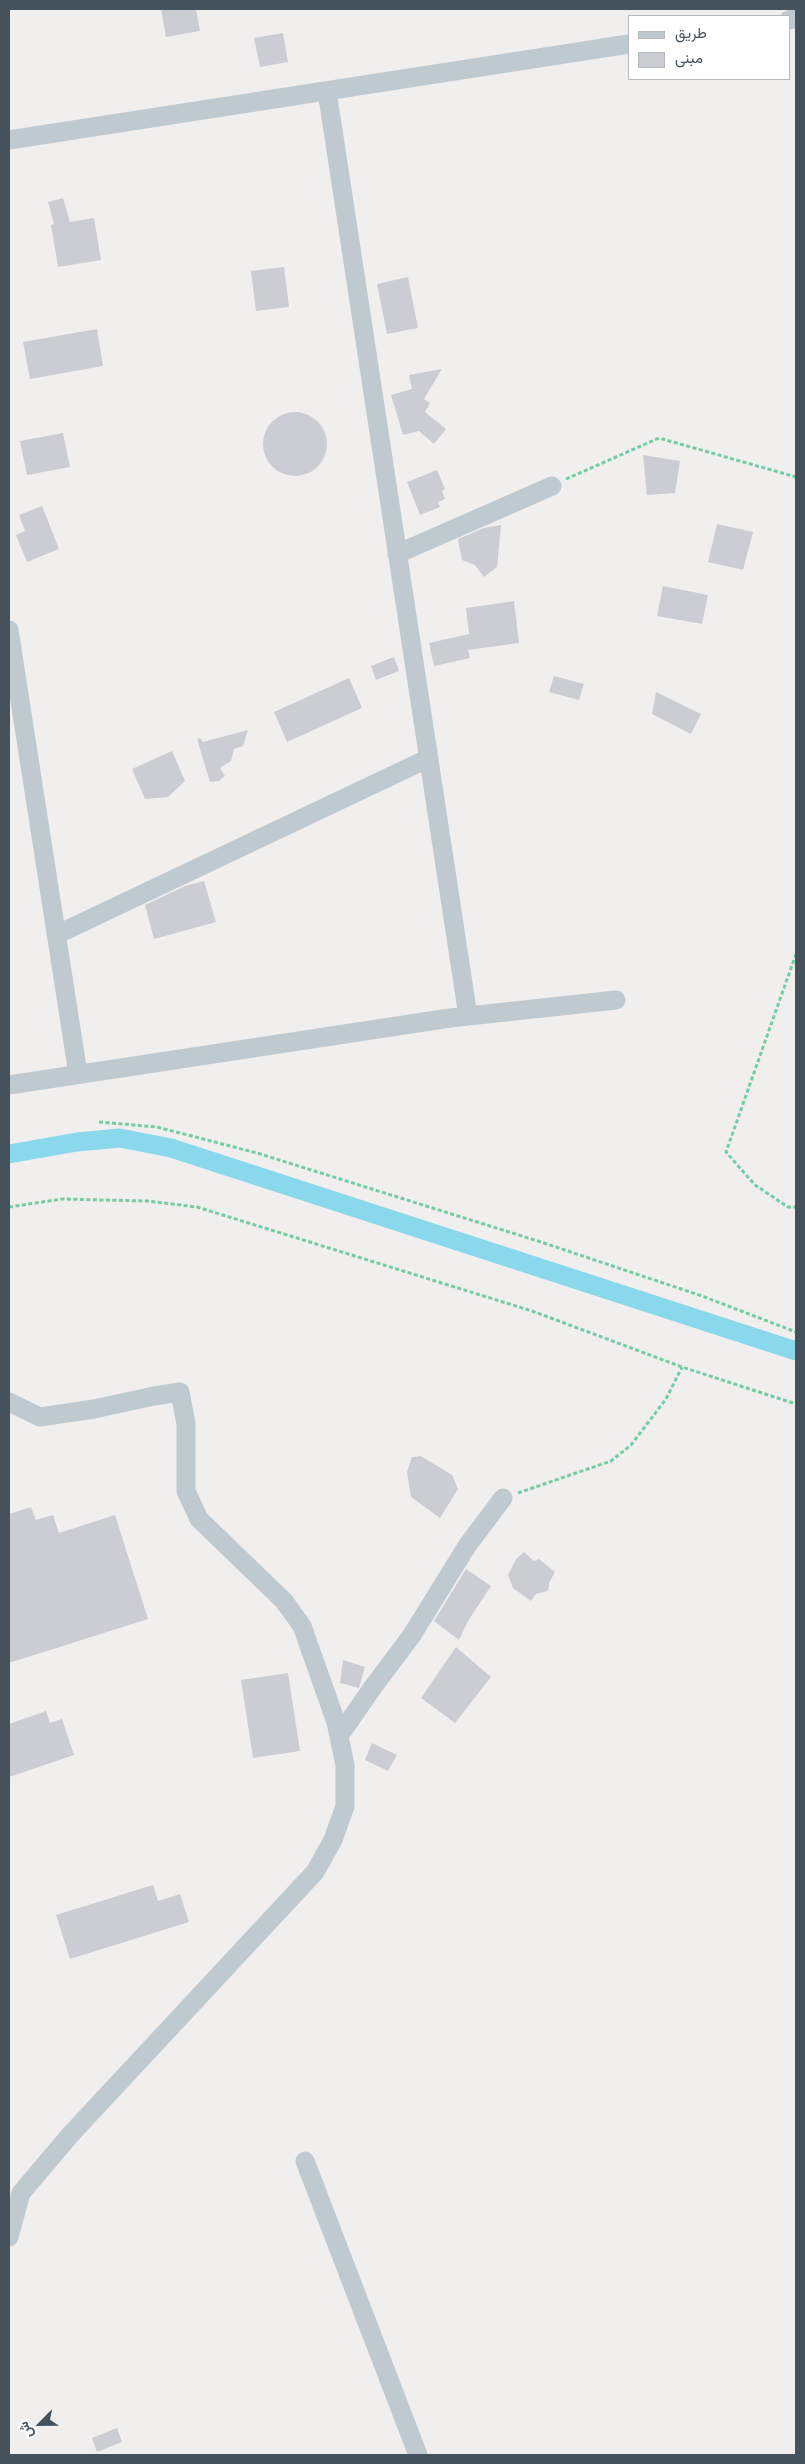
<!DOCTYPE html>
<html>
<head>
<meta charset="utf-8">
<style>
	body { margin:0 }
	#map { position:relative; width:805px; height:2464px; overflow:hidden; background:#f1eeee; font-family:"Alegreya Sans",Vazirmatn,sans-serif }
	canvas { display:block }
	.frame { position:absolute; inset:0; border:10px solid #46525b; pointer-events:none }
	.legend { position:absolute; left:628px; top:15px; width:162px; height:65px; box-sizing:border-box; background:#fff; border:1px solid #b5babd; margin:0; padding:6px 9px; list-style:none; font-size:15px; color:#46525b }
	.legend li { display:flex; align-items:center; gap:10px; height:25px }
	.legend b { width:25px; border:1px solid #b5babd }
	.north { position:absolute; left:15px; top:2399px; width:50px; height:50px; -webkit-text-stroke:4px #fff; paint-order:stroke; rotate:247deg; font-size:14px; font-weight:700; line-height:20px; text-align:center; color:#46525b }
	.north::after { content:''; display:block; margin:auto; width:18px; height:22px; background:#46525b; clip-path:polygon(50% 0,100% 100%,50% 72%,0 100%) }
</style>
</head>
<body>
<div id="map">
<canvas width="805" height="2464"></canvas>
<div class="frame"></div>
<ul class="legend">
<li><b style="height:6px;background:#bec9d0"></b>طريق</li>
<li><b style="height:14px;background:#cbcdd3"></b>مبنى</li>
</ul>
<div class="north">ش</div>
</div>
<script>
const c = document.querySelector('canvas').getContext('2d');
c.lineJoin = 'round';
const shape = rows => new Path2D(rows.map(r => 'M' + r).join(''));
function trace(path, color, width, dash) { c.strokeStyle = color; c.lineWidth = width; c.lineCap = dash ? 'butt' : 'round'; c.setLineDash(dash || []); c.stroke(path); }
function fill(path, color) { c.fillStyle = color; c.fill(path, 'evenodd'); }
const canal = shape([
	[9,1154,77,1142,120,1138,171,1148,796,1351]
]);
const building = shape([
	[161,9,196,9,200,31,166,37],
	[283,33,288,62,260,67,254,38],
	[63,198,70,222,94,218,101,260,58,267,51,225,54,224,48,202],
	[284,267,289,307,256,311,251,271],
	[408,277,418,328,387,334,377,284],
	[97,329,103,366,30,379,23,342],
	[442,369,424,399,430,403,425,412,446,429,434,444,419,431,403,435,391,395,412,389,409,375],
	'263 444a32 32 0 1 1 64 0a32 32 0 1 1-64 0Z',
	[63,433,70,467,27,475,20,441],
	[643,455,680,461,675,493,647,495],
	[437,470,445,489,442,491,445,499,438,502,440,507,420,515,407,482],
	[42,506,59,549,27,562,16,535,25,531,19,515],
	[717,524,753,532,743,570,708,562],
	[501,525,497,567,484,577,475,565,462,560,458,539,484,528],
	[663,586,708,595,702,624,657,616],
	[514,601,519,643,468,650,470,658,434,666,429,643,469,634,466,608],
	[394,657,399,671,376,680,371,666],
	[554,676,584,684,579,700,549,692],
	[349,678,362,708,287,742,274,712],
	[656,692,701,714,691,734,652,714],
	[248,730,243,746,234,749,231,761,220,768,225,776,219,781,210,782,197,739,200,738,203,742],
	[172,751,185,781,168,797,145,799,132,769],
	[204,881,216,922,154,939,145,905,185,886],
	[421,1456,452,1475,458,1489,440,1518,411,1497,407,1472,412,1457],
	[31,1507,36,1520,53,1515,59,1533,115,1515,148,1619,9,1663,9,1514],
	[524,1552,534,1561,539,1559,555,1572,549,1583,548,1591,536,1594,531,1601,513,1588,508,1575,516,1559],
	[466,1569,491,1586,468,1621,459,1640,434,1621],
	[456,1647,491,1677,455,1723,421,1698],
	[343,1660,365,1667,359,1688,340,1683],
	[288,1673,300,1751,253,1758,241,1680],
	[46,1711,50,1723,62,1719,74,1755,9,1777,9,1724],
	[372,1743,397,1755,388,1771,365,1760],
	[153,1885,158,1901,180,1894,189,1922,70,1959,56,1915],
	[117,2428,122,2442,97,2452,92,2438]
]);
const path = shape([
	[566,479,659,438,796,477],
	[796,954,726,1152,755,1185,788,1207,796,1207],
	[99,1122,157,1127,257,1153,541,1242,702,1296,796,1332],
	[9,1207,62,1199,147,1201,197,1207,532,1311,682,1367,796,1404],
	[518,1493,611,1461,631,1445,666,1399,682,1367]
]);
const minor = shape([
	[789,20,796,18],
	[327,91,468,1016],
	[9,140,629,44],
	[397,554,552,486],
	[9,630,78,1074],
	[56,935,429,758],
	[9,1085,450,1018,616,1000],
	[9,1402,40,1417,94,1409,154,1396,180,1392,186,1424,186,1491,199,1519,284,1601,302,1626,336,1722,345,1765,345,1806,333,1840,315,1872,71,2134,21,2193,9,2237],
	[339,1736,373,1687,412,1635,467,1546,503,1498],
	[305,2161,418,2455]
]);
trace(canal, '#89d8ec', 19);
fill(building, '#cbcdd3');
trace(path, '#74cda0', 3, [4, 2.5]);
trace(minor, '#bec9d0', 19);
</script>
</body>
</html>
